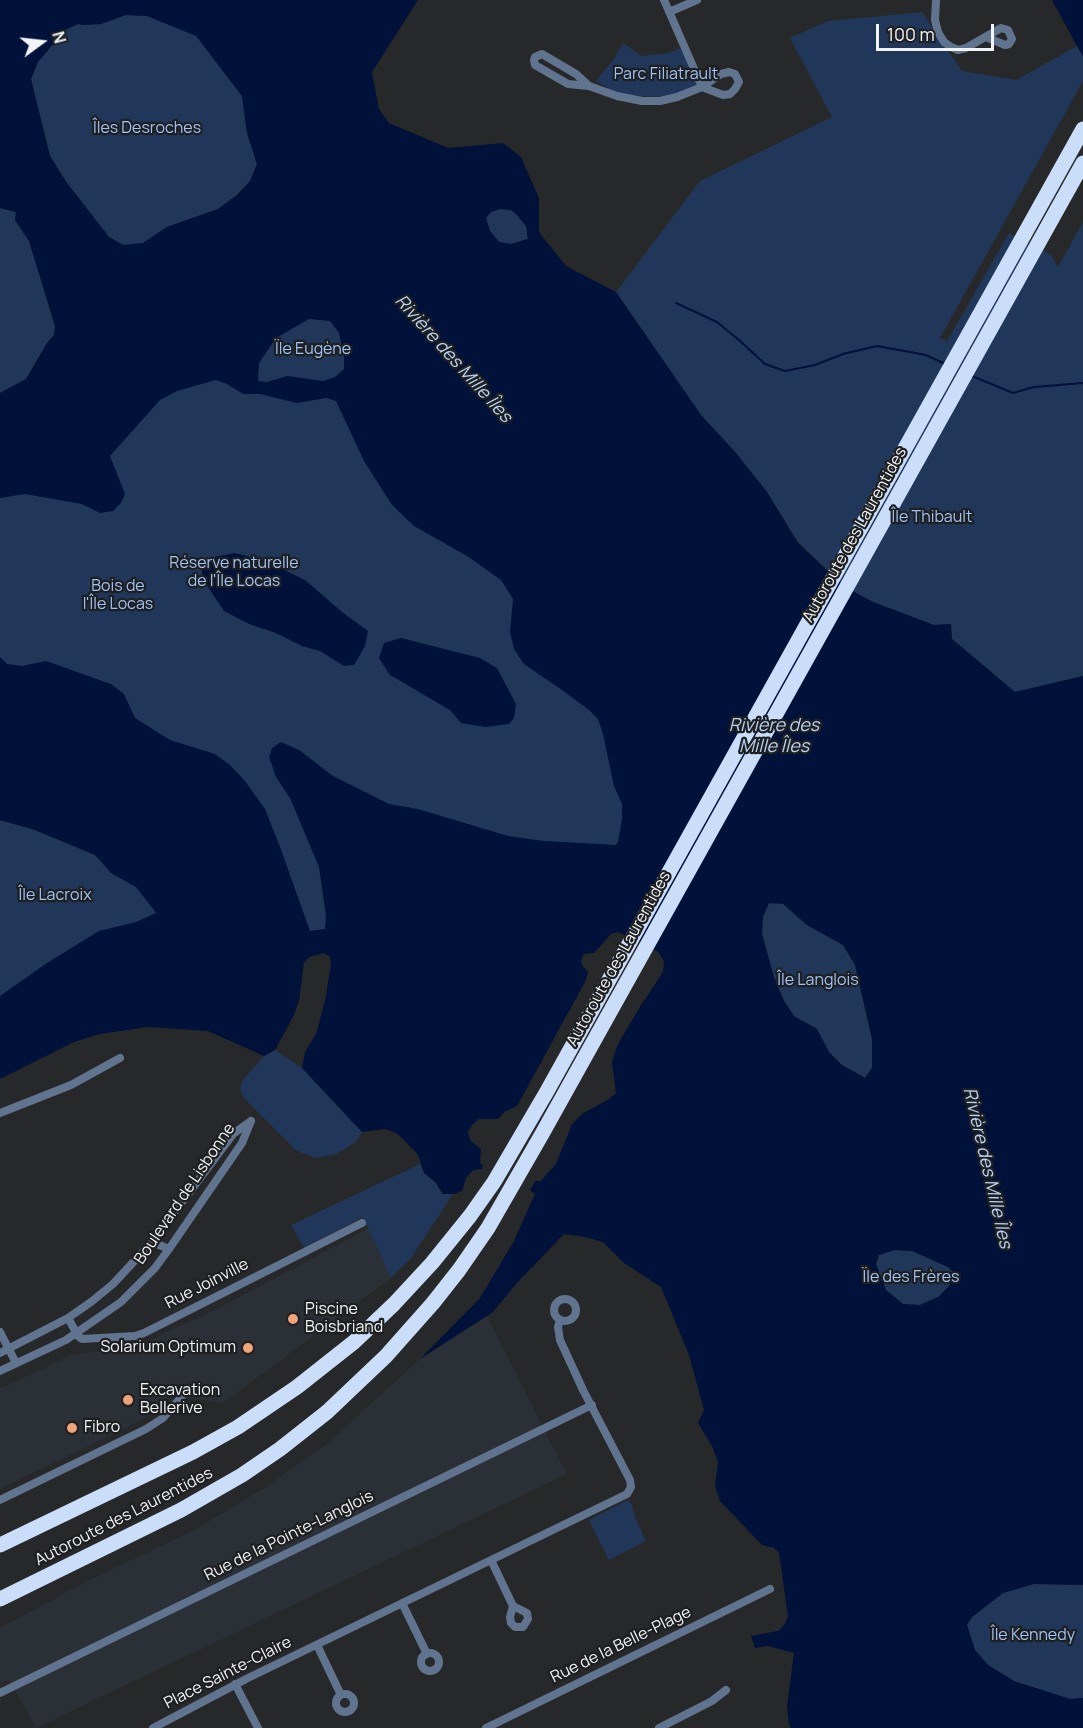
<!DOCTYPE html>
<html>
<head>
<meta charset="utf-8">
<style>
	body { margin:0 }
	#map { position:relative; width:1083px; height:1728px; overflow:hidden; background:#27282a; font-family:Manrope,sans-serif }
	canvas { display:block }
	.north { position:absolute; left:12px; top:12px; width:60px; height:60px; -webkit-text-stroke:4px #1d1f21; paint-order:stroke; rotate:75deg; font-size:16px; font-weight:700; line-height:24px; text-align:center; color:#f3f4f6 }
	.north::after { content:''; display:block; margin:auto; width:21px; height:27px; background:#f3f4f6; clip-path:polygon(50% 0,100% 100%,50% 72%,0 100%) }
	.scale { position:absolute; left:876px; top:24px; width:118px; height:27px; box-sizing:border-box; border:3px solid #f3f4f6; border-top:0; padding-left:8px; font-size:18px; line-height:21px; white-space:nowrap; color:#f3f4f6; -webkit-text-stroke:4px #1d1f21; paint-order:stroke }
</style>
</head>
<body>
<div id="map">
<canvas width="1083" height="1728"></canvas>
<div class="north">N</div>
<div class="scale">100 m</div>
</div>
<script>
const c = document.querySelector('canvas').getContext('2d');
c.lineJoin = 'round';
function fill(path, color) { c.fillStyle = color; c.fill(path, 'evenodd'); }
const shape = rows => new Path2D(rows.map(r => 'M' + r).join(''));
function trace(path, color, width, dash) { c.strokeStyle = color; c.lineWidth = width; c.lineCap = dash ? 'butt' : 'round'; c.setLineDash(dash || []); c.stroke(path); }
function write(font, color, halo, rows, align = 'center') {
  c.font = font + ' Manrope,sans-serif'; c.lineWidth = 4.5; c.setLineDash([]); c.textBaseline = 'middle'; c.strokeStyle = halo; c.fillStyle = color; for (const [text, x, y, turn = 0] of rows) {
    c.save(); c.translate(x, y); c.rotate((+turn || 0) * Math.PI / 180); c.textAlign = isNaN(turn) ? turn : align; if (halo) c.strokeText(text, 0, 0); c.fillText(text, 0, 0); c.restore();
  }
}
const built = shape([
	[369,1228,391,1278,223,1403,169,1395,146,1418,0,1489,0,1388,7,1386,71,1355,142,1346,156,1337,219,1308],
	[487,1316,567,1474,36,1728,9,1679,0,1683,0,1628,86,1582,198,1528,263,1489,327,1444,420,1359]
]);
const green = shape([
	[922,12,962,71,1016,80,1077,46,1083,56,1083,81,940,338,947,341,1009,233,1051,255,1058,267,1083,222,1083,676,1015,692,952,639,951,624,934,625,873,602,845,587,798,542,767,492,736,453,701,415,616,292,700,181,832,117,790,38,828,21],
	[126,15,147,16,196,35,242,96,247,133,257,164,250,181,237,195,218,209,167,227,143,243,123,245,109,237,67,183,50,156,31,79,38,62,65,30,78,24,84,25,101,24],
	[623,43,642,56,668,53,680,48,701,86,668,97,619,95,596,81,613,60],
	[0,208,16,212,15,220,29,241,55,326,54,335,47,343,26,379,0,393],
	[500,209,511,210,517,215,526,226,528,239,511,244,499,242,490,231,486,218,491,212],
	[348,308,486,538,689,819,347,946,284,948,0,692,0,469,265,312],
	[0,820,35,830,95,855,185,906,0,1017],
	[768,903,783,904,807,925,843,945,855,965,872,1039,872,1068,865,1078,842,1065,829,1052,817,1029,794,1016,784,1001,774,977,762,934,763,917],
	[275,1050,302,1068,362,1132,355,1143,336,1154,316,1158,297,1151,244,1098,240,1090,242,1081,264,1056],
	[420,1164,424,1173,436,1183,442,1194,453,1194,411,1258,391,1278,363,1217,304,1248,291,1225],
	[894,1250,912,1251,948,1267,955,1274,949,1286,938,1297,920,1305,903,1304,886,1290,876,1265,879,1255],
	[628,1500,632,1505,635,1517,646,1541,609,1560,589,1520],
	[1034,1584,1083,1585,1083,1698,1070,1699,1014,1681,988,1665,975,1650,967,1625,972,1617,1003,1593]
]);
const water = shape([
	[0,0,418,0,372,72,379,109,389,123,448,148,503,143,521,157,539,198,539,232,566,266,616,292,701,415,736,453,767,492,798,543,845,587,873,602,934,625,951,624,952,639,1015,692,1083,676,1083,1585,1034,1584,1003,1593,972,1617,967,1625,975,1650,988,1665,1014,1681,1070,1699,1083,1698,1083,1728,791,1728,789,1725,787,1706,794,1653,768,1646,755,1648,751,1636,778,1631,785,1624,788,1616,779,1553,774,1548,762,1545,720,1501,715,1486,718,1462,713,1448,698,1423,704,1410,689,1355,661,1287,624,1263,603,1242,585,1237,564,1234,516,1284,493,1312,420,1359,480,1298,514,1241,535,1194,530,1190,536,1180,540,1182,556,1164,572,1124,582,1114,609,1099,616,1093,612,1063,617,1046,641,1005,663,972,664,961,658,952,642,943,618,932,611,934,594,953,584,954,581,960,582,965,588,972,585,982,517,1106,504,1112,498,1119,479,1119,472,1125,468,1132,470,1140,481,1149,480,1163,483,1165,482,1169,473,1170,466,1178,462,1191,453,1194,443,1194,436,1183,424,1173,418,1155,402,1138,396,1133,385,1129,362,1132,302,1068,305,1052,316,1034,325,1001,331,964,330,957,324,953,309,957,304,963,299,1001,293,1017,275,1050,264,1056,208,1031,148,1027,100,1034,74,1042,0,1079,0,996,47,963,99,931,136,922,156,913,136,887,111,873,95,855,35,830,0,820,0,657,7,664,22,666,46,661,111,684,124,694,135,718,170,740,215,754,230,765,245,781,265,809,280,847,310,931,325,929,326,916,319,867,290,798,276,777,269,757,272,748,281,742,299,750,333,776,389,804,418,809,508,836,544,841,616,845,618,842,622,819,622,804,614,786,603,734,598,719,589,710,562,690,524,664,514,649,510,632,513,599,501,580,467,556,414,526,392,505,364,461,336,401,326,398,297,403,260,394,243,394,227,384,216,380,177,391,160,400,110,456,125,494,121,503,113,511,100,513,82,504,25,494,0,498,0,393,26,379,47,343,54,335,55,326,29,241,15,220,16,212,0,208],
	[126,15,147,16,196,36,242,96,247,133,257,164,250,181,237,195,218,209,167,227,143,243,123,245,109,237,67,183,50,156,31,79,38,62,65,30,78,24,84,25,101,24],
	[500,209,511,210,517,215,526,226,528,239,511,244,499,242,490,231,486,218,491,212],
	[309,319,330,321,339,333,344,356,344,369,335,377,323,381,287,376,267,382,258,381,259,363,276,338],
	[769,903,783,904,807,925,843,945,855,965,872,1039,872,1068,865,1078,842,1065,829,1052,817,1029,794,1016,784,1001,774,977,762,934,763,917],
	[895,1250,912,1251,948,1267,955,1274,949,1286,938,1297,920,1305,903,1304,886,1290,876,1264,879,1255],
	[1052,0,1083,0,1083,56,1077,46],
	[235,553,266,561,305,580,342,612,368,631,365,646,354,665,344,666,320,651,302,646,276,633,249,624,224,611,202,578,202,563,215,557],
	[401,638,480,658,497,668,516,704,514,718,509,724,485,727,461,723,450,710,390,675,379,658,384,643]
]);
const stream = shape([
	[676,303,717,322,739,340,765,364,785,371,815,365,843,354,877,346,926,355,945,364],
	[972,376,1013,393,1034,387,1083,383]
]);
const minor = shape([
	[936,0,935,20,938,32,944,42,951,47,958,50,966,48,1001,28,1008,30,1012,39,1009,44,1005,45,986,37],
	[669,12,697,0],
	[729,72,735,74,739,82,735,89,730,94,723,95,702,87,721,74,729,72],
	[589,86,576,74,542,54,535,57,534,60,535,65,568,84,589,86,617,96,642,101,660,101,677,97,702,87,664,0],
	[0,1113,71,1085,120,1058],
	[152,1242,169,1249],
	'554 1310a11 11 0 1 1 22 0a11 11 0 1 1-22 0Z',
	[68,1318,78,1336,82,1339,135,1336,144,1333,362,1223],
	[0,1332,16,1363],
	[0,1353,68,1318,91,1302,113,1284,152,1242,233,1134,251,1121],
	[0,1371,66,1340,121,1302,155,1268,169,1249,242,1143,251,1121],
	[0,1500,146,1429,163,1418,183,1395],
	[491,1560,513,1606,510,1617,511,1623,515,1627,523,1627,528,1619,527,1613,513,1606],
	[402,1603,427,1654],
	[317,1645,341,1695],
	'421 1662a9 9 0 1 1 18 0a9 9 0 1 1-18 0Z',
	[235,1684,258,1728],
	[0,1693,592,1405],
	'336 1703a9 9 0 1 1 18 0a9 9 0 1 1-18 0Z',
	[153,1728,248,1678,627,1494,631,1487,630,1480,583,1390,560,1340,558,1327,560,1320],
	[486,1728,770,1589],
	[659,1728,712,1701,726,1690]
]);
const motorway = shape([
	[0,1545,193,1452,238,1427,297,1387,354,1342,394,1304,432,1263,470,1216,494,1182,546,1093,1083,129],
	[0,1599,181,1510,242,1475,280,1449,327,1412,386,1356,433,1303,459,1270,488,1228,542,1134,1083,163]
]);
const markers = [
	[293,1319,6,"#f0a279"],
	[248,1348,6,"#f0a279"],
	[128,1400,6,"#f0a279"],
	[72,1428,6,"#f0a279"]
];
const parkNames = [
	["Parc Filiatrault",666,75],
	["Îles Desroches",147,129],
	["Ïle Eugène",313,350],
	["Île Thibault",932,518],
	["Réserve naturelle",234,564],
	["de l'Île Locas",234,582],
	["Bois de",118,587],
	["l'Île Locas",118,605],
	["Île Lacroix",55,896],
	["Île Langlois",818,981],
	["Ïle des Frères",911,1278],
	["Île Kennedy",1033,1636]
];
const streetNames = [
	["Autoroute des Laurentides",855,535,-61],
	["Autoroute des Laurentides",619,959,-61],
	["Boulevard de Lisbonne",185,1194,-56],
	["Rue Joinville",207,1284,-27],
	["Autoroute des Laurentides",124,1517,-27],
	["Rue de la Pointe-Langlois",289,1536,-26],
	["Rue de la Belle-Plage",621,1645,-26],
	["Place Sainte-Claire",228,1673,-27]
];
const poiNames = [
	["Piscine",305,1310],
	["Boisbriand",305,1328],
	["Solarium Optimum",236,1348,"right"],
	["Excavation",140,1391],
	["Bellerive",140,1409],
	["Fibro",84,1428]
];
const waterNames = [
	["Rivière des Mille Îles",453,359,48],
	["Rivière des",774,726],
	["Mille Îles",774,747],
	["Rivière des Mille Îles",987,1168,77]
];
fill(built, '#2b3037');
fill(green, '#20375a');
fill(water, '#00113a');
trace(stream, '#00113a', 2);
trace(minor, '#61748f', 8);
trace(motorway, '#caddf9', 15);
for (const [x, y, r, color] of markers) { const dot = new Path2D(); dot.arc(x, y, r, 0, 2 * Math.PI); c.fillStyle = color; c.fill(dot); trace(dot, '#1d1f21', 2); }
write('16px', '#a0c2f6', '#1d1f21', parkNames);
write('16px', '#f3f4f6', '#1d1f21', streetNames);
write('16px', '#f3f4f6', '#1d1f21', poiNames, 'left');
write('italic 18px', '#b9d1f4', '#1d1f21', waterNames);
</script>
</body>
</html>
